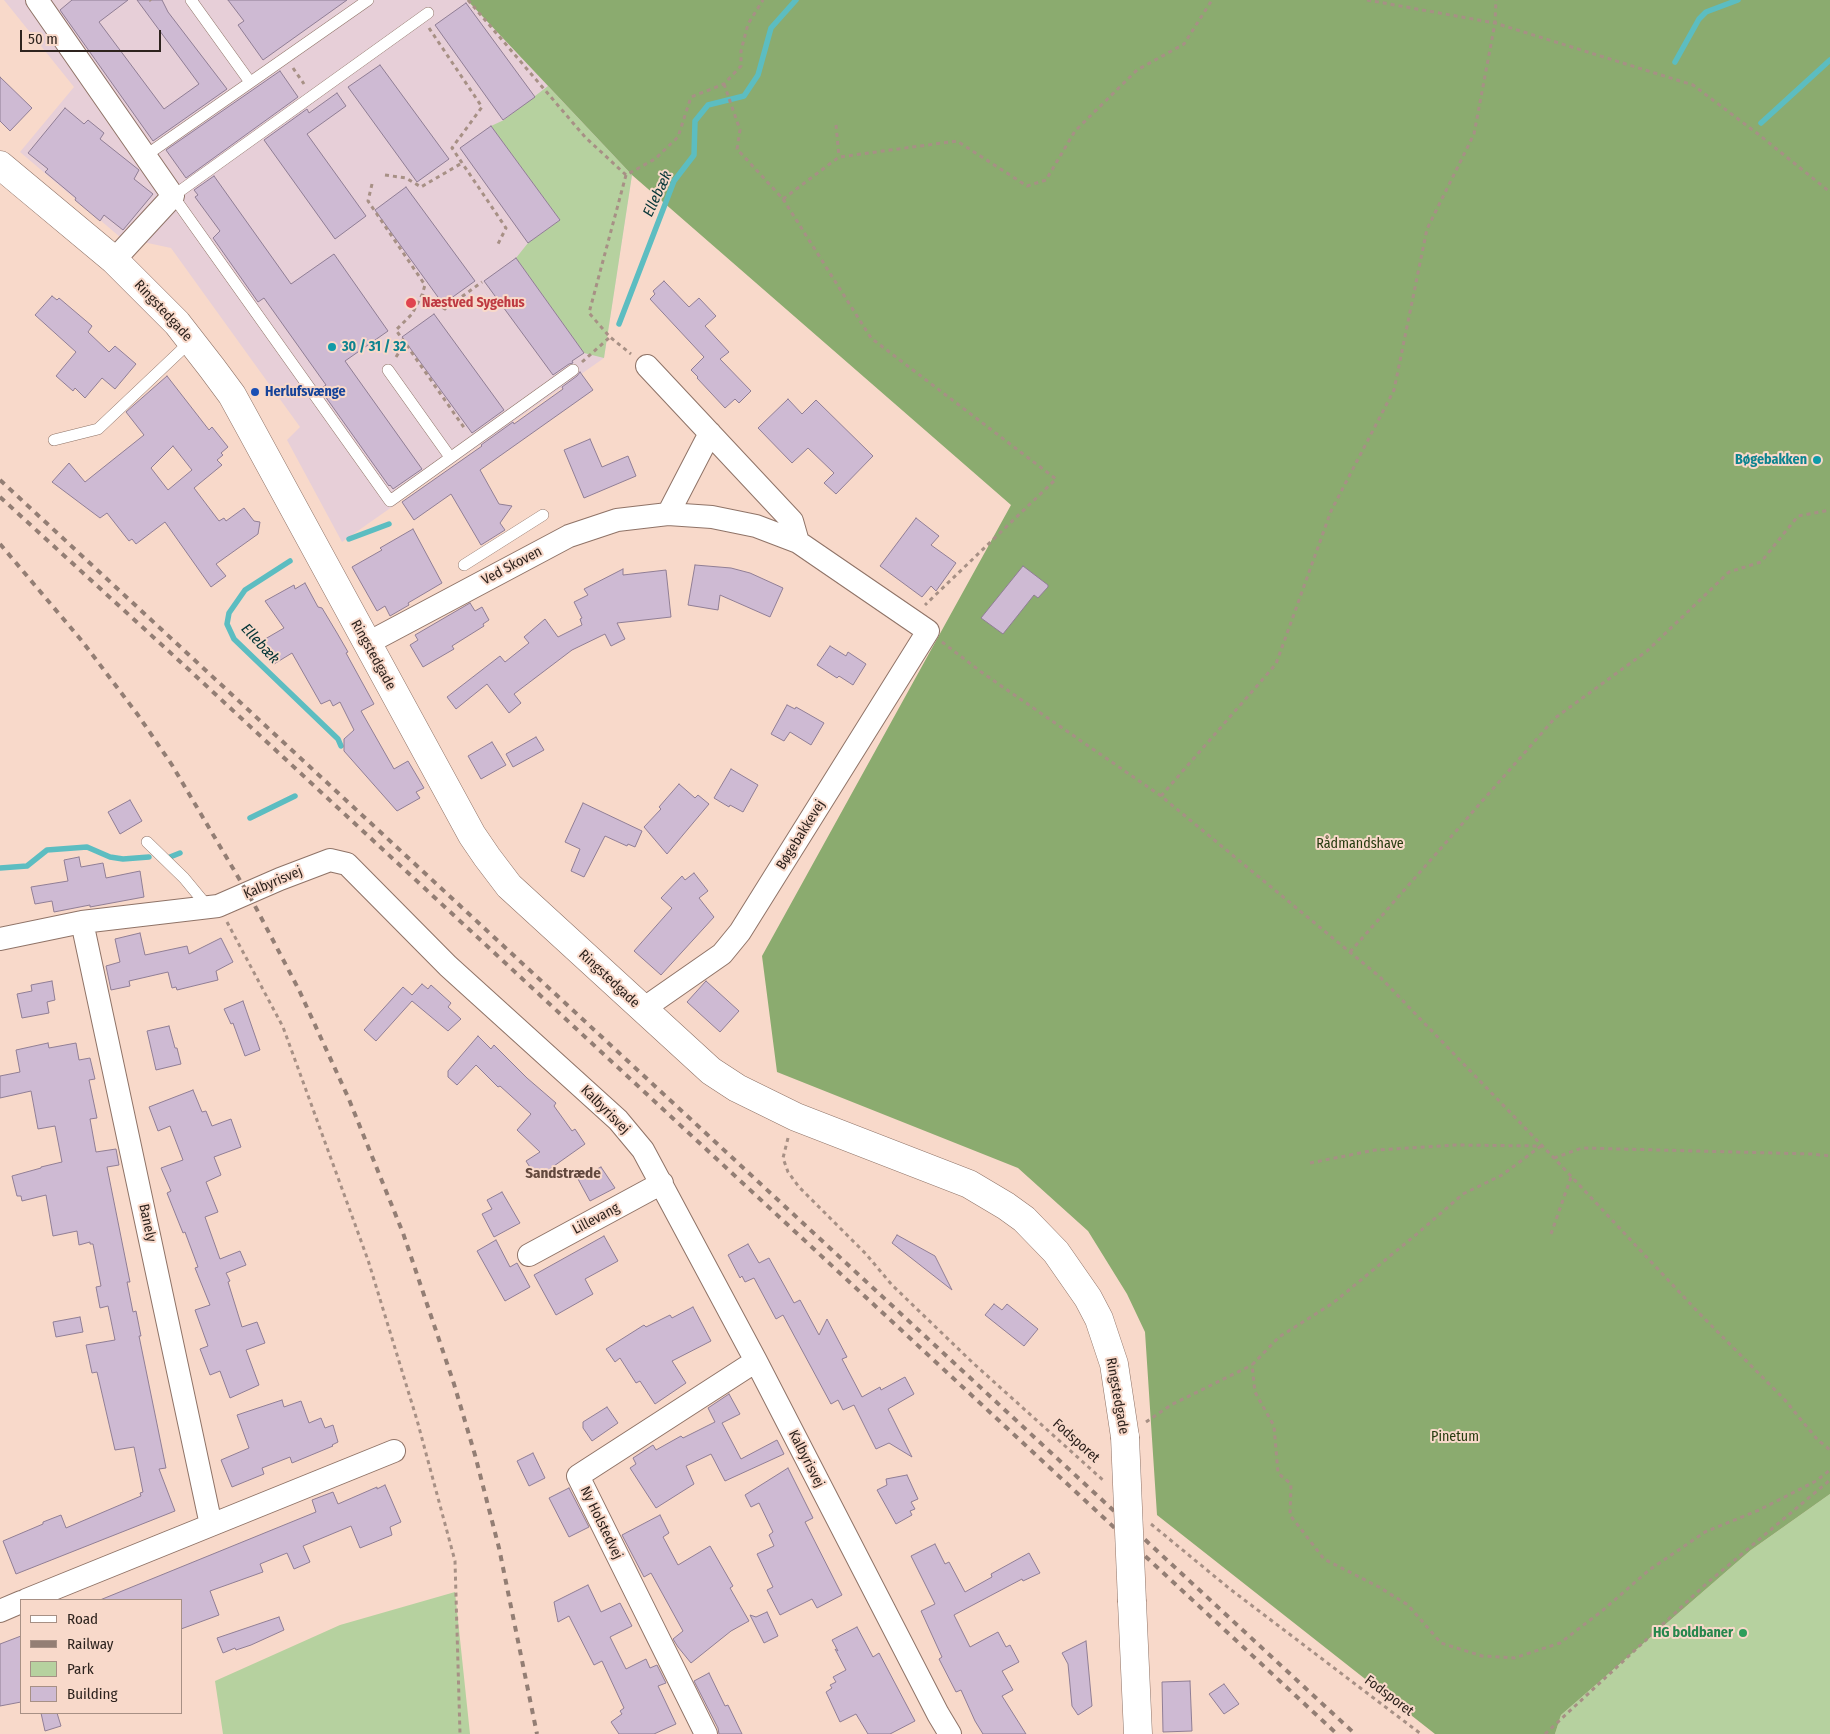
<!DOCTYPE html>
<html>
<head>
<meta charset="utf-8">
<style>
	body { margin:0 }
	#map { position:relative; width:1830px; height:1734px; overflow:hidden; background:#f8d9ca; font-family:"Fira Sans Condensed",sans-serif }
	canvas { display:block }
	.legend { position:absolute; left:20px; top:1599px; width:162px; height:115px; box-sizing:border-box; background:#f8d9ca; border:1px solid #a79085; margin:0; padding:6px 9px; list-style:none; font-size:15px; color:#2e231e }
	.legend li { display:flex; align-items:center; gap:10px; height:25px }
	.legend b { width:25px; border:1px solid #a79085 }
	.scale { position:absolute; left:20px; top:30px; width:141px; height:22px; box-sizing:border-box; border:2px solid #2e231e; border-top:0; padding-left:6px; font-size:15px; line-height:18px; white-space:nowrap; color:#2e231e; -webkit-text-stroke:4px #f8d9ca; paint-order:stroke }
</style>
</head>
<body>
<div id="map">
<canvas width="1830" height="1734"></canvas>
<ul class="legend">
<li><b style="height:6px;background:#fff"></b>Road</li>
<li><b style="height:6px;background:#937e74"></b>Railway</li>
<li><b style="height:14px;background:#b6d19f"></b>Park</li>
<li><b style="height:14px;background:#cebad3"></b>Building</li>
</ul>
<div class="scale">50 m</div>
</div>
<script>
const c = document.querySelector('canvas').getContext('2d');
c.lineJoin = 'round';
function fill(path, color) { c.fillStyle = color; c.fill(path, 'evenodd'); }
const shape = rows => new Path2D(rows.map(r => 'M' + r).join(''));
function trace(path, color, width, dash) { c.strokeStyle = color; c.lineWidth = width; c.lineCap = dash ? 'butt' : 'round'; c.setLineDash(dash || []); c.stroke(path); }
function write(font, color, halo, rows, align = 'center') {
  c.font = font + ' "Fira Sans Condensed",sans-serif'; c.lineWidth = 4; c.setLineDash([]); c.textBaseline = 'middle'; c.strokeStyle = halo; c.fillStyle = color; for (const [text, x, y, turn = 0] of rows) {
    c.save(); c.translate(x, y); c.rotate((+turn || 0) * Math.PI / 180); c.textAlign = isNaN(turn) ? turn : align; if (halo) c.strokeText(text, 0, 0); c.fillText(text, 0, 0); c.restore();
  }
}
const medical = shape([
	[4,0,467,0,632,175,604,358,342,542,287,440,300,427,171,248,120,237,20,152,74,87]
]);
const green = shape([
	[548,86,632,175,604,358,584,353,516,258,528,243,560,220,491,126,504,120],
	[1830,1494,1830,1734,1555,1734,1561,1715,1751,1550],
	[455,1592,470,1734,223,1734,215,1681,340,1625]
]);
const forest = shape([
	[467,0,1830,0,1830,1494,1751,1550,1561,1715,1555,1734,1435,1734,1157,1515,1145,1332,1127,1294,1088,1231,1018,1168,777,1072,762,956,1011,505,632,175]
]);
const stream = shape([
	[1675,62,1699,19,1706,12,1738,0],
	[1761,123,1830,60],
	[619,324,674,181,694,155,695,121,708,105,744,96,758,75,771,28,796,0],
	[349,539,389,524],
	[290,561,245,590,229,613,227,624,234,639,338,739,341,746],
	[250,818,295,796],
	[170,857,180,853],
	[0,868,27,866,47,850,87,847,110,857,123,859,149,857]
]);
const building = shape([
	[72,0,128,0,99,22,164,109,199,84,137,0,162,0,168,12,227,89,153,141,60,10,72,0],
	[228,0,347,0,263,60,238,25,244,21,228,0],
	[466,3,535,97,503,120,435,25,466,3],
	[380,65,449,159,417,182,348,87,380,65],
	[280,71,298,97,186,178,166,150,280,71],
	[0,77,32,108,10,131,0,121,0,77],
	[337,93,346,106,307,134,366,216,335,239,264,140,307,109,309,113,337,93],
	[65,108,84,124,88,120,104,133,100,139,139,170,134,179,153,194,123,230,104,215,100,221,75,200,76,198,45,172,48,169,28,153,65,108],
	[491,126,560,220,528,243,460,148,491,126],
	[214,176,291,284,334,254,388,331,345,361,422,469,393,489,390,485,389,486,320,389,326,385,264,298,258,302,213,238,220,231,195,197,198,195,194,190,214,176],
	[406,187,475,281,443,304,375,210,406,187],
	[516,258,584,353,572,361,573,363,569,364,553,375,484,281,516,258],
	[664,281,689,307,699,298,716,316,705,326,729,352,720,359,751,391,739,403,735,399,725,408,697,378,698,377,691,370,704,357,650,299,655,294,653,291,664,281],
	[52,296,57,300,59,298,92,326,88,332,109,352,115,346,136,364,115,389,102,378,85,398,75,388,73,391,56,376,76,352,35,315,52,296],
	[434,314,504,410,472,433,402,337,434,314],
	[580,372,593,390,480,470,499,504,512,506,500,523,505,530,481,545,451,494,414,520,402,502,482,446,481,445,513,422,514,424,563,389,562,387,577,376,580,372],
	[167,376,209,430,212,427,228,447,221,453,223,455,217,460,222,465,194,488,219,521,224,518,226,521,244,508,254,521,260,522,258,534,216,564,226,576,211,587,165,522,136,544,132,539,129,541,107,513,100,518,52,482,69,463,85,482,144,435,126,412,167,376],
	[173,446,192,470,168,490,151,468,173,446],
	[788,399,802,414,816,400,873,456,836,494,824,483,834,473,808,448,792,463,758,428,788,399],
	[590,439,602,467,628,456,636,476,584,498,564,450,590,439],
	[916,518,939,536,931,545,956,563,936,591,931,586,922,597,880,566,916,518],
	[413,529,442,583,408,603,409,605,390,616,385,606,377,611,352,567,382,550,380,548,413,529],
	[695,565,731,568,750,573,783,588,770,617,720,595,718,610,688,605,695,565],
	[1023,566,1048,585,1048,587,1038,598,1034,595,1003,634,981,618,1023,566],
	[623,569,623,575,666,570,671,617,617,623,625,639,611,646,605,634,572,650,514,694,521,703,509,713,487,684,456,709,447,697,500,656,505,662,529,643,524,637,545,619,558,637,582,625,580,619,582,618,574,602,588,595,584,589,623,569],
	[305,583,318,607,322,608,337,633,348,652,346,653,374,704,361,711,394,769,408,761,424,788,416,792,420,798,397,811,344,751,344,739,354,730,340,702,333,706,330,700,321,704,292,653,274,664,260,642,284,628,265,601,294,585,295,589,305,583],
	[470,603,475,611,482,607,489,620,483,624,484,626,452,646,454,649,423,667,410,645,418,640,415,635,470,603],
	[830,646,846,656,848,652,866,664,853,685,839,676,837,678,817,665,830,646],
	[787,705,795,709,796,707,824,723,811,745,790,732,784,741,771,734,787,705],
	[536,737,544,750,513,767,506,754,536,737],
	[492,742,506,765,481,779,468,756,492,742],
	[731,769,758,785,743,812,730,805,729,807,714,798,731,769],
	[679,784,695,798,698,795,709,804,667,854,644,827,661,809,659,807,679,784],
	[130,800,142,821,120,834,108,812,130,800],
	[583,803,642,831,635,847,628,844,627,846,605,836,584,877,571,871,580,849,565,842,583,803],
	[79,857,81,867,103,863,106,878,140,871,144,897,90,907,90,905,54,912,52,901,35,904,31,887,68,881,64,860,79,857],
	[694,873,708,891,699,898,714,917,661,975,634,951,672,908,661,898,682,876,685,880,694,873],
	[140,933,145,955,187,946,189,954,221,938,233,962,216,971,218,980,177,990,176,987,172,988,168,972,129,981,130,986,111,990,106,966,120,962,115,939,140,933],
	[52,981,55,1000,47,1002,49,1013,22,1018,17,994,32,991,31,985,52,981],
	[706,981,739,1011,720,1032,687,1002,706,981],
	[422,984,428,989,431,985,451,1003,448,1007,461,1019,448,1031,412,1001,376,1041,364,1030,403,987,412,995,422,984],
	[243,1001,260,1050,245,1056,233,1023,231,1024,224,1009,243,1001],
	[169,1026,175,1048,177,1048,181,1064,156,1070,147,1031,169,1026],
	[478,1036,491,1049,494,1045,527,1078,556,1103,554,1106,572,1131,575,1129,585,1144,537,1178,526,1161,540,1152,517,1130,531,1114,500,1086,498,1087,476,1065,457,1085,448,1077,448,1071,478,1036],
	[48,1043,49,1048,76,1043,79,1060,90,1058,95,1079,89,1080,97,1118,90,1119,96,1152,116,1149,119,1165,107,1167,130,1282,127,1282,133,1312,136,1311,141,1336,139,1336,166,1468,159,1469,175,1511,16,1574,3,1541,43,1524,43,1522,61,1515,66,1528,141,1496,140,1493,143,1492,134,1447,115,1450,97,1372,92,1373,86,1345,115,1340,108,1306,100,1308,96,1287,101,1286,93,1244,90,1244,90,1242,79,1245,77,1231,53,1236,46,1195,22,1201,21,1196,17,1196,12,1176,41,1168,41,1167,62,1162,55,1126,38,1129,31,1091,0,1098,0,1076,20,1072,16,1050,48,1043],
	[193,1090,202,1112,206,1111,212,1126,231,1119,241,1147,214,1157,221,1175,206,1182,218,1212,205,1217,220,1259,240,1251,246,1265,226,1273,230,1281,228,1282,242,1327,257,1322,265,1343,246,1350,259,1385,230,1398,220,1371,210,1375,200,1349,208,1346,195,1310,210,1305,195,1268,198,1267,185,1232,183,1233,167,1193,171,1191,161,1168,183,1160,170,1126,158,1131,149,1107,193,1090],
	[601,1167,615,1188,590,1201,578,1179,601,1167],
	[502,1192,520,1223,494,1237,482,1214,492,1209,487,1200,502,1192],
	[897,1235,935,1256,952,1290,892,1243,897,1235],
	[604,1236,618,1261,585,1279,593,1294,556,1315,534,1275,604,1236],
	[496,1240,510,1267,517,1263,530,1287,505,1301,477,1251,496,1240],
	[748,1244,759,1263,769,1258,794,1303,800,1300,819,1335,827,1319,847,1357,842,1359,862,1397,880,1387,881,1390,905,1377,914,1394,888,1409,912,1457,889,1443,876,1449,854,1405,843,1410,838,1400,831,1404,783,1315,776,1319,754,1278,745,1282,742,1276,740,1278,728,1255,748,1244],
	[994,1304,1002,1310,1007,1304,1038,1329,1024,1346,985,1315,994,1304],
	[693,1307,711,1341,672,1361,686,1383,655,1404,640,1381,636,1383,620,1358,615,1362,606,1349,644,1325,646,1327,670,1315,672,1318,693,1307],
	[80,1317,83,1332,56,1337,53,1322,80,1317],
	[729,1394,740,1414,722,1423,741,1459,777,1440,784,1454,725,1481,711,1454,686,1466,694,1484,656,1508,630,1468,636,1464,633,1458,653,1445,656,1450,681,1436,683,1438,715,1422,708,1408,729,1394],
	[282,1400,284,1407,301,1401,309,1423,321,1418,325,1428,333,1425,338,1442,332,1445,333,1446,292,1463,290,1457,262,1468,264,1474,232,1487,221,1460,249,1448,237,1415,282,1400],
	[607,1407,618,1423,592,1441,583,1428,583,1422,607,1407],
	[533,1453,545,1478,529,1486,517,1461,533,1453],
	[788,1468,813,1518,805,1522,842,1595,817,1608,812,1599,780,1615,767,1590,773,1587,757,1554,774,1546,769,1535,773,1532,759,1503,751,1507,745,1495,788,1468],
	[907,1475,918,1499,911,1502,915,1509,910,1511,912,1515,896,1524,877,1490,887,1485,886,1479,907,1475],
	[385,1485,401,1522,390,1527,392,1535,360,1548,351,1526,303,1546,310,1562,294,1569,287,1553,260,1564,263,1572,210,1591,219,1615,181,1629,181,1600,100,1600,316,1512,312,1500,333,1492,338,1504,377,1487,377,1489,385,1485],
	[569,1488,589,1527,569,1537,549,1498,569,1488],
	[660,1515,669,1533,663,1537,678,1565,710,1546,733,1586,730,1588,749,1621,731,1631,691,1663,678,1647,673,1639,683,1631,651,1573,644,1577,622,1535,660,1515],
	[935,1544,945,1564,949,1562,965,1592,992,1577,991,1574,1029,1553,1040,1573,1023,1581,1022,1579,954,1615,970,1647,998,1632,1006,1647,1010,1645,1019,1662,1002,1671,1013,1690,1002,1696,1026,1734,983,1734,975,1721,961,1690,956,1692,939,1659,942,1657,921,1611,935,1604,911,1556,935,1544],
	[588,1585,601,1612,620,1603,632,1626,610,1637,626,1669,646,1659,650,1668,657,1665,666,1683,658,1686,676,1724,654,1734,619,1734,611,1722,622,1714,620,1711,624,1708,602,1661,594,1665,569,1616,558,1622,554,1602,588,1585],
	[767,1612,778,1636,764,1643,750,1615,756,1617,767,1612],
	[279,1617,284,1630,251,1645,236,1650,235,1648,223,1653,217,1638,279,1617],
	[857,1627,873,1657,879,1653,915,1721,890,1734,868,1734,856,1714,840,1722,826,1692,832,1688,830,1685,836,1682,833,1677,846,1670,835,1649,838,1651,832,1640,857,1627],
	[21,1636,21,1702,0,1706,0,1644,21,1636],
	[1086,1641,1092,1706,1078,1715,1072,1706,1068,1664,1062,1653,1086,1641],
	[709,1673,725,1706,728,1705,742,1734,719,1734,718,1728,694,1681,709,1673],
	[1190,1681,1192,1731,1163,1732,1162,1682,1190,1681],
	[1224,1684,1239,1704,1224,1714,1209,1694,1224,1684],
	[41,1713,57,1713,61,1726,45,1731,41,1713]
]);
const path = shape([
	[150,0,151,1],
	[468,0,585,137,626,175,655,159,678,137,691,97,724,84,741,66,741,51,748,24,763,0],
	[1367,0,1495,23,1693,85,1758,134,1830,192],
	[429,28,482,107,452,148,506,228,497,246],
	[293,68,304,84],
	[724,84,740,130,737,149,783,199,871,338,1056,479,925,605],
	[836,125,839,157],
	[385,175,406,178,421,187,462,163],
	[626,175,589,313,610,337,631,354],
	[372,184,368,201,425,285,422,295,412,314,396,330,465,429],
	[783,199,839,157,957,141,1027,186,1046,180,1075,131,1137,70,1184,44,1212,0],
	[422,295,445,309,482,282],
	[396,357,405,343],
	[582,362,610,337],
	[942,642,984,674,1161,796,1380,977,1554,1158,1698,1312,1784,1399,1817,1439,1830,1450],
	[1161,796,1276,664,1331,511,1394,390,1427,229,1474,134,1495,23,1496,0],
	[227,922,283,1027,368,1260,417,1420,455,1561,460,1734],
	[1350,952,1555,718,1647,651,1729,572,1761,562,1798,516,1830,510],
	[788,1138,783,1158,788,1172,799,1187,866,1254,892,1285,973,1363,1104,1481],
	[1541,1146,1502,1175,1463,1194,1418,1233,1333,1303,1279,1337,1252,1365,1255,1392,1274,1426,1278,1473,1291,1484,1290,1515,1324,1559,1379,1587,1408,1605,1441,1643,1482,1656,1514,1658,1560,1643,1602,1611,1649,1570,1705,1532,1759,1510,1816,1481,1830,1470],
	[1554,1158,1582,1148,1812,1154,1830,1156],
	[1310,1163,1375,1150,1455,1145,1540,1146],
	[1551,1234,1571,1177],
	[1146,1422,1171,1405,1252,1365],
	[1151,1524,1230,1589,1421,1734],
	[1545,1734,1706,1584,1830,1480]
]);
const service = shape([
	[191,0,250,82],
	[428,13,173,196,390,501,573,370],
	[145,156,368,0],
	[388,370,450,457],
	[54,440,98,429,191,341],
	[464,565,543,515],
	[147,842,184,878,208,907]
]);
const minor = shape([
	[37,0,173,196,114,260],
	[647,366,792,521,798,542],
	[668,514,710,433],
	[366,644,569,536,617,520,668,514,712,517,756,526,798,542,928,631,740,932,722,954,643,1009],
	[82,922,211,1525],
	[0,939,82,922,218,906,280,879,330,860,347,864,448,966,618,1120,643,1150,756,1361,938,1714,950,1734],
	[529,1255,662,1183],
	[26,1600,394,1451],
	[0,1611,21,1602],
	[706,1734,578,1476,756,1361]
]);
const tertiary = shape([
	[0,165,114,260,177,323,212,368,232,395,249,426,472,835,487,857,509,886,711,1071,737,1088,796,1117,969,1184,1006,1206,1024,1219,1056,1252,1088,1298,1099,1319,1114,1364,1125,1437],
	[1132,1602,1138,1734]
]);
const rail = shape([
	[0,480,1355,1734],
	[0,497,186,667,1337,1734],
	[0,544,82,641,138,715,172,765,254,904,299,990,348,1097,403,1233,454,1384,475,1455,499,1548,537,1734]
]);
const tertiaryBridge = shape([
	[1125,1437,1132,1602]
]);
const markers = [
	[411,303,6,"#e0444e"],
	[332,347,5,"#0f9aa8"],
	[255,392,5,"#1a4fb4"],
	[1817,460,5,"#0f9aa8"],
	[1743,1633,5,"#2e9e5b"]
];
const healthNames = [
	["Næstved Sygehus",422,303]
];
const streetNames = [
	["Ringstedgade",163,311,47],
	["Ved Skoven",512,566,-28],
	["Ringstedgade",373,655,61],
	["Bøgebakkevej",801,835,-58],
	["Kalbyrisvej",273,883,-23],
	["Ringstedgade",609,979,43],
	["Kalbyrisvej",605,1110,45],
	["Lillevang",596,1219,-28],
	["Banely",147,1223,78],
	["Ringstedgade",1117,1396,80],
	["Fodsporet",1076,1441,42],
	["Kalbyrisvej",806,1459,63],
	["Ny Holstedvej",601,1523,64],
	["Fodsporet",1389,1696,37]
];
const cultureNames = [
	["30 / 31 / 32",342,347],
	["Bøgebakken",1807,460,"right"]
];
const transitNames = [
	["Herlufsvænge",265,392]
];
const parkNames = [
	["Rådmandshave",1360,844],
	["Pinetum",1455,1437]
];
const leisureNames = [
	["HG boldbaner",1733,1633]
];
const waterNames = [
	["Ellebæk",658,194,-65],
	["Ellebæk",260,644,47]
];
const neighbourhoodNames = [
	["Sandstræde",563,1174]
];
fill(medical, '#e7cfd8');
fill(green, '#b6d19f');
fill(forest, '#8bab6f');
trace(stream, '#5cbdc1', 5.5);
fill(building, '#cebad3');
trace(building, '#907e95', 1);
trace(service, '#8f7367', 12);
trace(minor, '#8f7367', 24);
trace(tertiary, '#8f7367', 29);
trace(path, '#a79085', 3, [4, 4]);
trace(service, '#fff', 11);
trace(minor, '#fff', 22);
trace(tertiary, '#fff', 28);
trace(rail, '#937e74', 4, [6, 6]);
trace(tertiaryBridge, '#8f7367', 29, []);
trace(tertiaryBridge, '#fff', 28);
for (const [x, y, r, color] of markers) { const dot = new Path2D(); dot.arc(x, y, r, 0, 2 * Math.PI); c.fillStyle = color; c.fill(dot); trace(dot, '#f8d9ca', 2); }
write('bold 14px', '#be3a42', '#f8d9ca', healthNames, 'left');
write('14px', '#2e231e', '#f8d9ca', streetNames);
write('bold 14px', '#0d838f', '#f8d9ca', cultureNames, 'left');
write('bold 14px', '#164399', '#f8d9ca', transitNames, 'left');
write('14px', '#263b0f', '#f8d9ca', parkNames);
write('bold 14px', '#27864d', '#f8d9ca', leisureNames, 'right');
write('italic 15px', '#033436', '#f8d9ca', waterNames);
write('bold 15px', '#62483d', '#f8d9ca', neighbourhoodNames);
</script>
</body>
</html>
